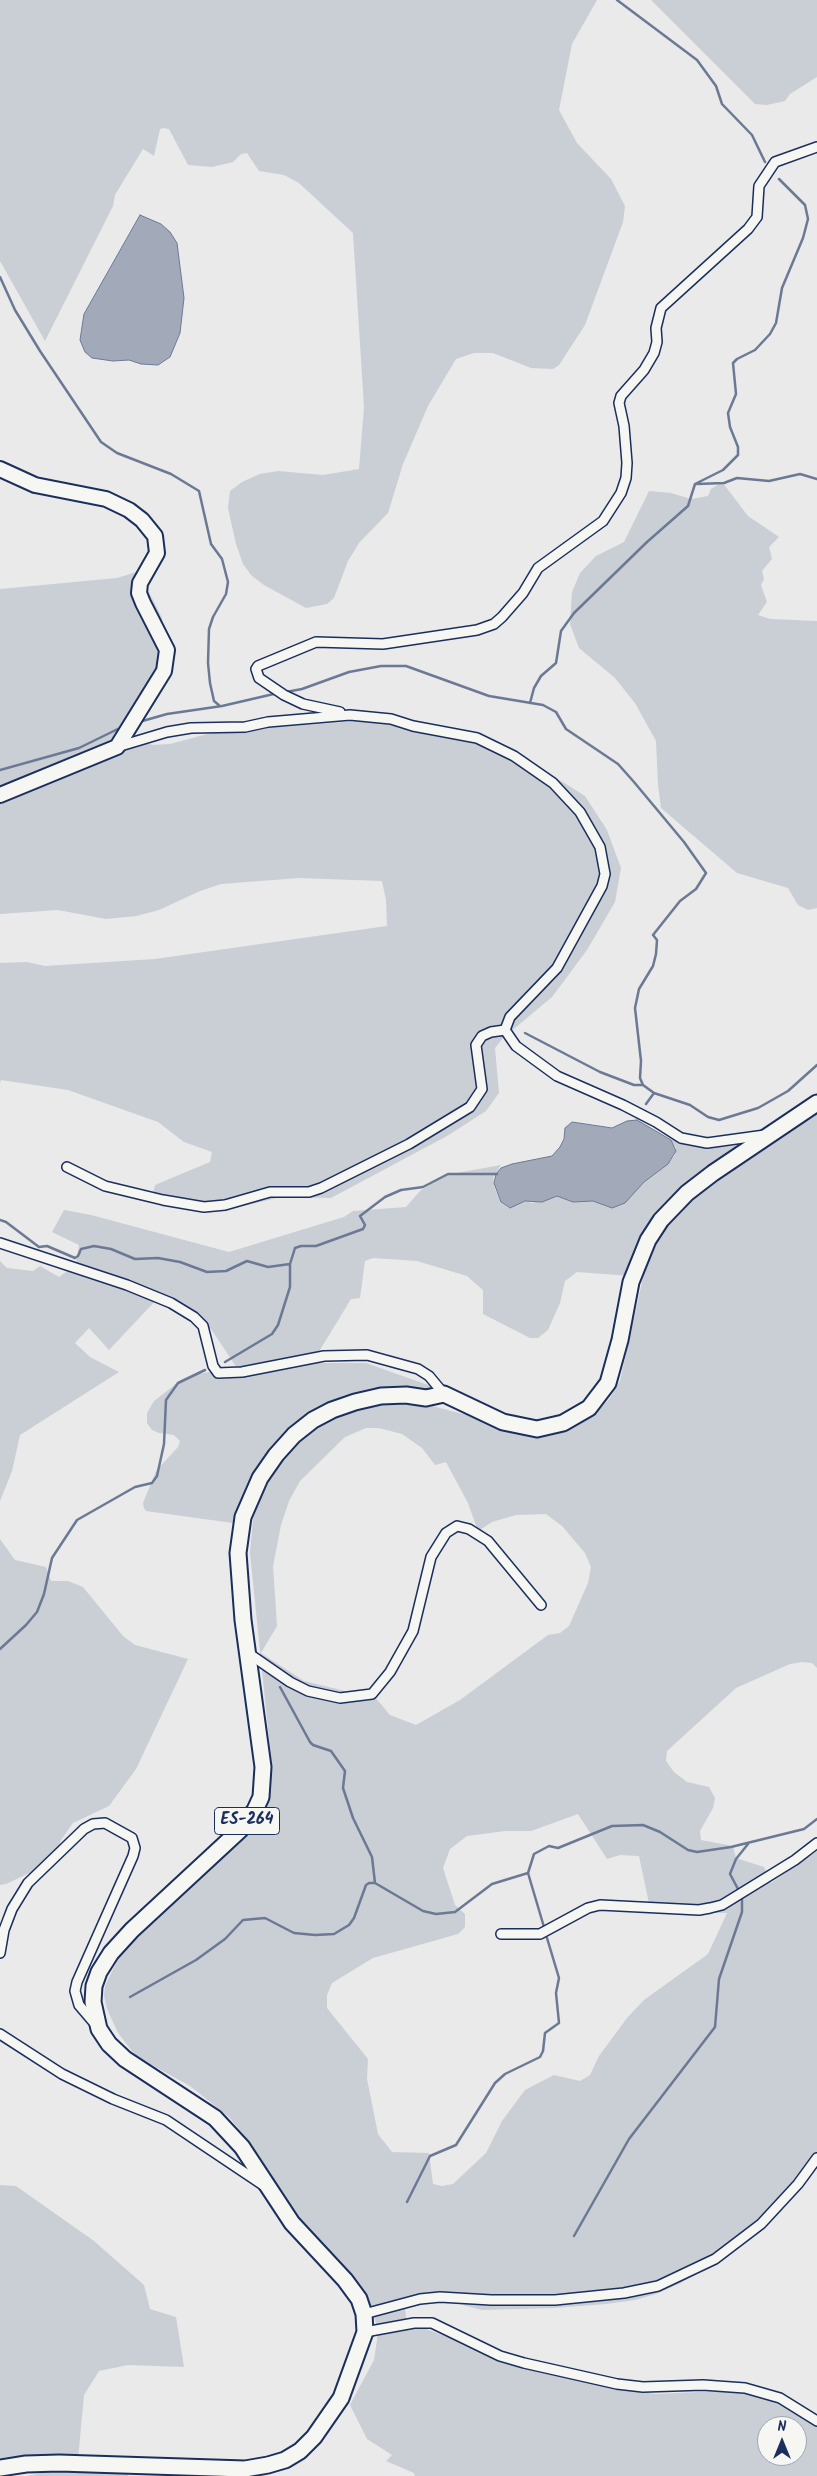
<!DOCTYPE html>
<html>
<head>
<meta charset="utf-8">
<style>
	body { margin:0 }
	#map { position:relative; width:817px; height:2476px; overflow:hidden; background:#e9eae9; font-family:Kalam,sans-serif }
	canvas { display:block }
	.north { position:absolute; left:757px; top:2416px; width:50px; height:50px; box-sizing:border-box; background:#f6f6f2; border:1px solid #9ea6b7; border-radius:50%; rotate:0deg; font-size:14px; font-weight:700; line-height:20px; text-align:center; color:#1b2f5e }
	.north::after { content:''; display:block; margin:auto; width:18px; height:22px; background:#1b2f5e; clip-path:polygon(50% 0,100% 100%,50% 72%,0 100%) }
</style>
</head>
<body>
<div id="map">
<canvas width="817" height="2476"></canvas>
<div class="north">N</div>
</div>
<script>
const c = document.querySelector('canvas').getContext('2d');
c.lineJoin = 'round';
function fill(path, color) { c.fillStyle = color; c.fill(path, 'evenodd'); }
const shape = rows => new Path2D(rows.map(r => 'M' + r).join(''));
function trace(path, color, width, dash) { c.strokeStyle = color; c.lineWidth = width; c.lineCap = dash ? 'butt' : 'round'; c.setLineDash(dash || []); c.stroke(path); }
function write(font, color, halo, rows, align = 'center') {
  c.font = font + ' Kalam,sans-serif'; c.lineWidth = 4; c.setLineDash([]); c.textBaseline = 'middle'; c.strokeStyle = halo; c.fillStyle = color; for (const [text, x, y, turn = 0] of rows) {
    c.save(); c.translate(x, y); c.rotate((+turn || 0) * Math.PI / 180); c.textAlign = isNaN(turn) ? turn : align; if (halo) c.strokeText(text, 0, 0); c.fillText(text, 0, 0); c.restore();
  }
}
const green = shape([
	[0,0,597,0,572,44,559,110,577,143,611,179,625,206,623,222,585,325,559,365,553,369,531,368,493,353,474,353,456,359,428,406,403,464,388,513,359,543,348,561,334,598,327,604,306,608,264,585,252,576,243,564,236,544,228,508,230,491,242,482,260,474,278,471,323,475,359,469,364,407,353,233,299,183,284,175,259,171,247,153,241,154,233,162,212,167,188,165,169,129,164,128,160,129,154,156,143,149,115,195,113,206,45,341,0,261],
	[651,0,817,0,817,77,790,94,785,101,767,105,755,104],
	[722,482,748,516,779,537,769,547,772,559,762,571,764,579,761,585,767,602,758,615,770,619,817,621,817,908,808,910,798,905,788,888,737,873,661,808,658,785,656,741,635,703,615,678,579,648,570,624,572,592,580,573,596,556,624,542,649,491,671,493,691,499,708,496,711,489],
	[153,567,150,571,147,588,162,618,165,651,158,671,129,726,139,741,153,745,170,744,215,732,382,719,501,743,585,796,607,830,621,868,615,902,587,950,552,997,503,1038,495,1048,499,1093,486,1111,447,1136,331,1198,281,1197,227,1210,161,1201,152,1198,155,1185,210,1162,212,1152,184,1142,158,1122,68,1090,1,1080,0,1083,0,963,27,962,45,966,155,959,387,926,386,900,382,881,299,878,221,884,200,891,159,910,136,916,106,919,58,910,0,914,0,589,117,578],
	[817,1105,817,1668,812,1663,802,1662,790,1664,736,1688,667,1751,666,1761,674,1772,687,1782,709,1787,715,1798,713,1808,700,1831,701,1840,733,1846,736,1858,764,1867,771,1883,817,1851,817,2164,810,2178,769,2224,714,2264,679,2284,656,2294,635,2300,606,2304,553,2308,482,2310,448,2301,422,2301,405,2308,406,2317,413,2324,495,2355,612,2388,656,2394,741,2390,774,2399,817,2424,817,2476,415,2476,414,2473,386,2461,392,2455,367,2439,350,2405,374,2360,377,2340,377,2326,369,2302,359,2285,313,2237,282,2199,253,2146,229,2117,190,2086,139,2058,132,2051,118,2033,107,2009,104,1996,105,1986,120,1955,233,1843,267,1795,272,1768,250,1553,253,1519,264,1485,289,1452,318,1427,353,1408,385,1401,417,1402,497,1423,578,1423,596,1413,610,1398,620,1381,645,1269,662,1232,689,1201],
	[366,1428,379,1428,402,1434,422,1448,435,1465,446,1462,468,1503,478,1531,492,1522,516,1515,546,1514,562,1526,585,1553,591,1567,588,1583,569,1626,560,1633,548,1635,460,1700,416,1725,390,1715,368,1689,349,1692,304,1681,261,1653,277,1626,273,1566,281,1525,289,1501,300,1481,345,1437],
	[578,1814,607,1859,620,1855,639,1856,651,1913,727,1913,708,1954,644,2000,627,2018,599,2056,590,2075,580,2081,554,2075,525,2090,502,2121,486,2153,453,2184,442,2186,433,2184,429,2153,392,2152,378,2134,367,2079,368,2059,327,2008,327,1995,332,1983,373,1958,458,1934,465,1927,465,1914,455,1905,443,1868,450,1849,467,1836,505,1831,531,1831],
	[767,2426,797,2426,797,2456,767,2456],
	[683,1138,700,1145,720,1147,743,1145,680,1196,631,1276,577,1272,565,1281,560,1303,548,1330,538,1338,530,1338,483,1314,483,1290,467,1276,417,1261,373,1258,365,1261,360,1298,351,1299,312,1363,366,1363,431,1386,429,1390,397,1387,372,1388,345,1395,316,1409,302,1419,264,1459,251,1484,240,1524,146,1511,144,1508,143,1503,156,1471,178,1447,180,1441,174,1435,159,1433,152,1430,147,1423,147,1413,154,1401,181,1380,192,1375,216,1371,241,1374,211,1329,158,1298,109,1350,89,1328,75,1343,90,1357,119,1372,20,1435,12,1471,0,1501,0,1261,7,1268,33,1271,40,1266,59,1277,76,1265,79,1245,52,1232,64,1210,91,1215,229,1252,344,1217,353,1211,406,1207,420,1191,446,1175,501,1165,493,1178,495,1189,501,1203,508,1208,525,1201,532,1203,557,1196,573,1202,593,1201,609,1207,622,1204,644,1182,668,1164,675,1155,676,1148,671,1140],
	[0,1539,15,1560,46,1567,51,1581,68,1581,83,1587,123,1636,135,1645,188,1659,136,1769,109,1806,73,1823,61,1840,53,1862,6,1884,0,1885],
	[0,2185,16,2186,94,2241,144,2285,150,2309,176,2317,184,2367,128,2365,99,2371,84,2395,78,2459,0,2470],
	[80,2471,128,2473,128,2476,27,2476,47,2472]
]);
const water = shape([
	[140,215,161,224,170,232,177,243,184,298,180,333,170,357,158,365,141,364,129,360,113,361,92,358,85,352,80,340,84,314,140,215],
	[637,1120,671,1140,676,1151,668,1164,644,1182,625,1203,612,1208,593,1201,573,1202,557,1196,542,1202,525,1201,510,1208,501,1202,494,1183,496,1174,501,1168,512,1164,552,1156,560,1147,564,1139,565,1128,572,1122,612,1128,627,1121,637,1120]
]);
const stream = shape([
	[617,0,697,60,716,86,722,104,752,135,765,162],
	[0,277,15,310,40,351,101,442,117,453,171,474,199,491,211,544,222,559,228,582,226,594,213,617,209,629,208,663,210,683,214,701,220,706],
	[697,484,724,483,737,478,769,481,800,474,817,479],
	[286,692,302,689,349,672,381,666,406,666,489,696,543,705,556,712,566,729,618,764,634,782,684,842,706,873,696,889,680,901,653,935,657,940,656,954,653,966,639,989,635,1008,641,1061,640,1078,643,1085,654,1093,690,1105,708,1117,719,1120,758,1108,788,1091,817,1065],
	[530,703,534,688,541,676,556,663,561,631,574,613,647,542,688,506,695,484,723,470,738,455,738,447,730,427,728,413,736,394,733,363,737,359,755,350,770,334,776,323,782,288,803,238,808,219,805,205,779,179],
	[139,722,167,714,222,706,278,693],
	[0,770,79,748,124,726],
	[525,1033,600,1072,634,1085,643,1085],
	[646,1104,654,1093],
	[0,1220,6,1222,39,1247,47,1246,75,1258,78,1256,81,1249,94,1246,111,1249,135,1259,158,1258,180,1262,207,1272,226,1271,247,1261,268,1267,290,1264],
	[225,1362,272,1334,278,1325,290,1287,290,1264,295,1248,301,1246,316,1246,363,1229,365,1225,360,1216,385,1197,401,1190,423,1187,448,1174,497,1174],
	[0,1649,26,1625,37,1612,44,1594,52,1558,77,1520,135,1487,152,1483,157,1476,164,1444,166,1400,178,1383,205,1370],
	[280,1687,310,1742,313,1745,331,1751,345,1771,343,1788,353,1818,372,1857,375,1883],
	[738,1889,730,1874,736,1859,748,1844],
	[544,1927,528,1873,534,1854,549,1846,558,1848,612,1826,643,1825,660,1832,688,1850,697,1852,731,1847,804,1829,817,1819],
	[130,1997,196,1960,225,1939,243,1920,265,1918,294,1933,315,1935,334,1934,349,1925,354,1918,366,1885,369,1883,375,1883,423,1911,436,1914,455,1912,492,1884,528,1873],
	[407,2202,430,2156,456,2145,495,2083,505,2074,540,2057,543,2051,545,2033,559,2023,556,1993,559,1978,547,1938],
	[574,2236,629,2139,715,2027,719,1979,742,1912,742,1900]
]);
const street = shape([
	[340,712,303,704,284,695,259,678,256,669,258,666,316,642,383,644,477,630,494,624,502,617,523,593,538,568,603,521,621,493,626,478,627,463,624,426,619,403,621,396,644,370,654,353,657,342,656,328,661,308,748,229,757,217,759,186,775,162,817,147],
	[117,747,167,732,191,728,245,727,268,722,350,715,391,719,413,726,477,738,514,756,553,783,580,812,600,847,605,874,602,886,557,968,510,1017,505,1030,516,1046,557,1076,623,1105,656,1122,681,1138,707,1143,765,1135],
	[67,1167,105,1186,163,1200,204,1207,225,1205,270,1192,309,1192,321,1188,409,1144,470,1107,482,1089,476,1045,482,1036,491,1032,505,1030],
	[0,1243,127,1285,171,1303,194,1317,203,1326,213,1366,218,1373,242,1372,324,1356,367,1355,418,1369,429,1376,444,1394],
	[248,1653,290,1682,308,1691,340,1698,372,1694,390,1672,413,1631,431,1557,446,1533,457,1526,469,1529,488,1541,541,1605],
	[501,1934,540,1934,588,1908,600,1905,699,1910,710,1908,722,1905,795,1860,817,1843],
	[0,1953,4,1930,12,1909,28,1883,84,1829,93,1824,105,1823,132,1838,135,1848,133,1856,77,1982,75,1991,79,2005,96,2025],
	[0,2034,62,2074,113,2099,166,2120,263,2185],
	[364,2314,420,2299,440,2297,491,2300,555,2300,624,2293,658,2286,715,2259,761,2224,798,2184,817,2158],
	[365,2332,414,2323,432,2323,500,2356,524,2363,617,2384,643,2387,703,2385,745,2388,780,2398,817,2421]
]);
const secondary = shape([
	[0,469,35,485,106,499,129,510,142,520,155,536,157,553,140,583,139,593,143,603,167,650,164,671,117,747,0,795]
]);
const primary = shape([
	[0,2468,26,2464,59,2463,245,2469,268,2465,285,2460,300,2451,314,2437,341,2398,365,2332,364,2314,359,2299,345,2280,292,2223,242,2147,215,2118,125,2059,109,2044,99,2029,93,2002,94,1986,99,1972,111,1953,132,1930,240,1830,255,1810,261,1797,263,1767,243,1620,238,1553,243,1517,260,1478,276,1455,294,1435,313,1420,332,1410,355,1402,381,1396,406,1395,426,1398,444,1394,503,1422,537,1429,563,1423,589,1408,608,1383,620,1340,631,1282,648,1240,661,1220,687,1193,713,1173,817,1103]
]);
const shields = [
	[247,1821,65]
];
const shieldNames = [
	["ES-264",247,1821]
];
fill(green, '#caced5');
fill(water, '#a2aaba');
trace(water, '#6c7995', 1);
trace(stream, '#6c7995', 2.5);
trace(street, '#1b2f5e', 12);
trace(secondary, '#1b2f5e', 18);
trace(primary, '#1b2f5e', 19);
trace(street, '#f6f6f2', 9);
trace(secondary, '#f6f6f2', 14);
trace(primary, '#f6f6f2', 15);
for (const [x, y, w] of shields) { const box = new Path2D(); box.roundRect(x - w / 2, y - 13.5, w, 27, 4); c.fillStyle = '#f6f6f2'; c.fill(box); trace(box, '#1b2f5e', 1); }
write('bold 16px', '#1b2f5e', null, shieldNames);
</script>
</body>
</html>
